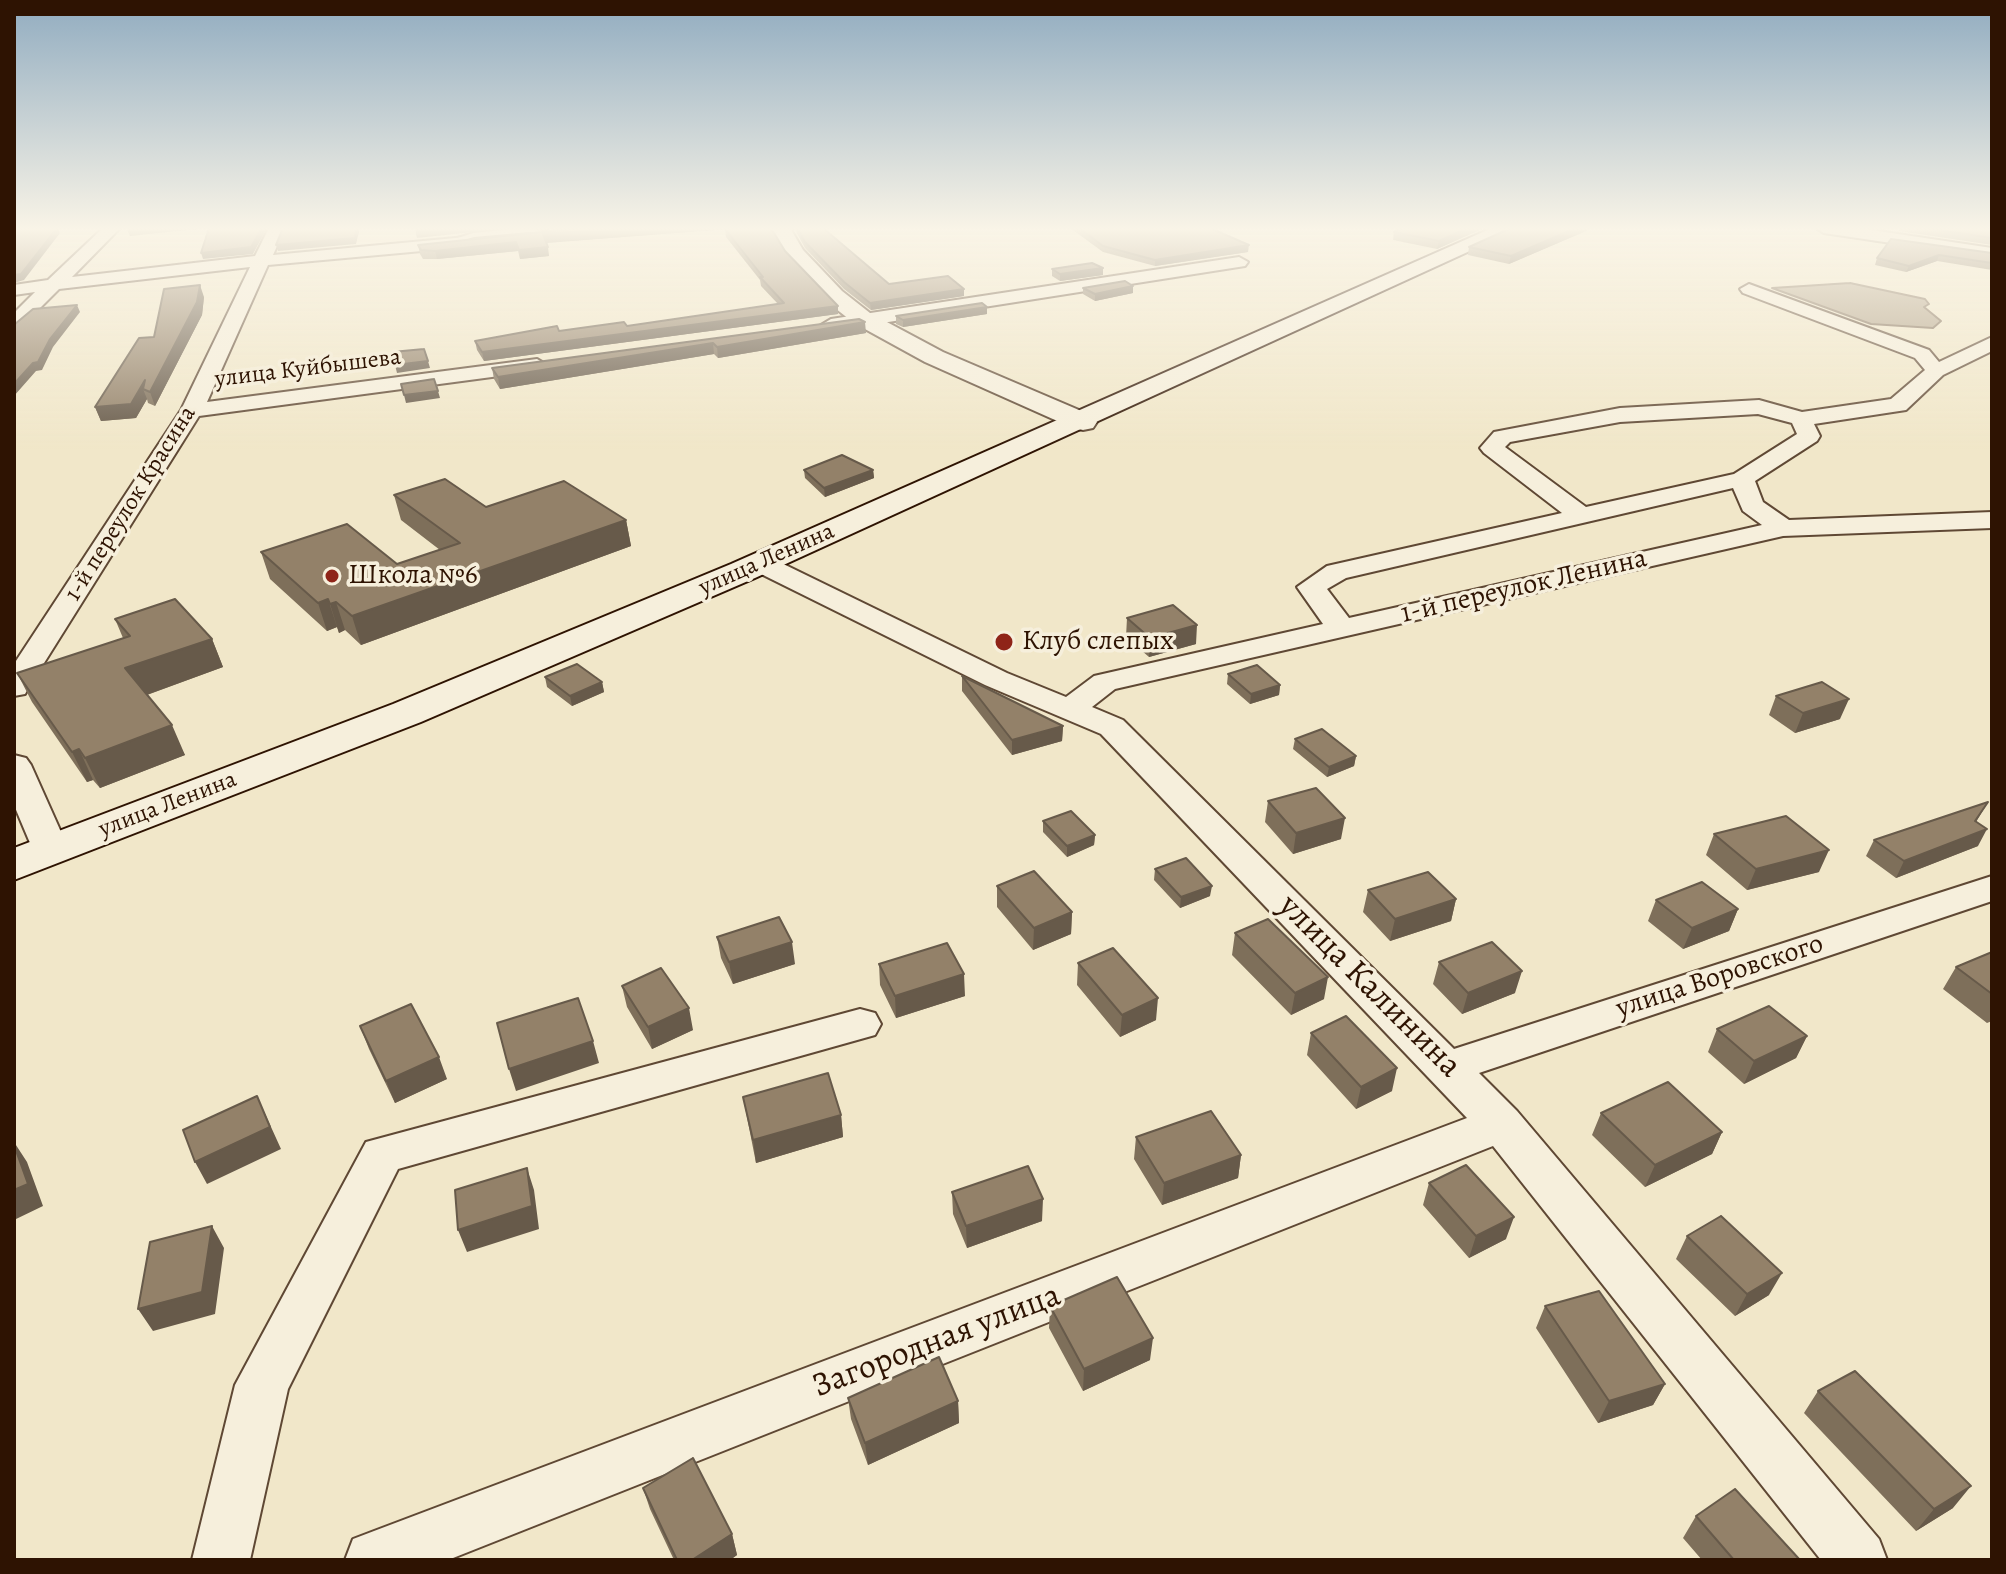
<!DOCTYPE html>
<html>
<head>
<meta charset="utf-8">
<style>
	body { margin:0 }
	#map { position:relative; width:2006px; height:1574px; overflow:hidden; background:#f1e7c9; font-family:Alegreya,serif }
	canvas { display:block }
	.frame { position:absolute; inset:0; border:16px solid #2e1302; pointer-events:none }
</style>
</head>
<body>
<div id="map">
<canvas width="2006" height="1574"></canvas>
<div class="frame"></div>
</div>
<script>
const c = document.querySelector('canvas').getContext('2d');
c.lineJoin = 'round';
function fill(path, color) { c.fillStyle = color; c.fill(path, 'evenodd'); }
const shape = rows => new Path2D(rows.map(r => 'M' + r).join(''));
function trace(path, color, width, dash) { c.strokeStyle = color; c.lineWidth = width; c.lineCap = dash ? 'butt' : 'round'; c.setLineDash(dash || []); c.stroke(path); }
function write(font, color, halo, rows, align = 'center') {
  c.font = font + ' Alegreya,serif'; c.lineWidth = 7; c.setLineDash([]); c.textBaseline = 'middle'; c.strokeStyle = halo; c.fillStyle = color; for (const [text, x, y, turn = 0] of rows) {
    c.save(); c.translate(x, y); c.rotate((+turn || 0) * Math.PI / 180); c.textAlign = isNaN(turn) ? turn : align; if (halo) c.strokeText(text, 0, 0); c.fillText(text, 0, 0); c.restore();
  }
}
const water = shape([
	[1850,283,1925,299,1929,304,1924,307,1941,321,1933,328,1871,324,1772,288,1850,283]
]);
const service = shape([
	[523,228,556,233,552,235,529,232,474,237,447,245,443,243,473,233,523,228]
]);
const minor = shape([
	[103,228,120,228,72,277,255,256,269,228,285,228,273,255,466,237,474,242,466,247,268,265,207,402,537,359,547,365,537,371,199,416,29,687,25,694,14,696,14,664,181,410,250,267,59,289,21,327,14,329,14,313,35,292,14,295,14,285,48,280,103,228],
	[1816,228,1858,228,1992,248,1992,258,1824,233,1816,228],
	[1239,257,1248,262,1245,266,831,331,821,325,831,319,1239,257],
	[1749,284,1929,350,1939,362,1992,337,1992,351,1943,375,1906,410,1814,424,1820,436,1817,441,1755,481,1763,502,1789,520,1992,512,1992,528,1783,536,1115,689,1092,707,1123,720,1454,1049,1992,876,1992,901,1479,1073,1517,1111,1879,1539,1887,1560,1821,1560,1493,1146,448,1560,345,1560,353,1539,374,1531,1467,1118,1101,734,985,685,751,569,747,563,751,557,769,557,1007,673,1066,697,1094,676,1323,624,1297,587,1327,566,1562,513,1484,453,1480,448,1494,432,1620,408,1759,400,1802,412,1891,399,1925,370,1915,358,1743,293,1740,289,1749,284],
	[1758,414,1792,423,1797,434,1734,474,1586,507,1505,447,1510,442,1620,422,1758,414],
	[1733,488,1743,511,1762,525,1349,618,1327,589,1346,578,1733,488],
	[14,755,26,758,31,765,69,850,64,858,51,861,38,858,33,850,14,805,14,755],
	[860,1009,875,1013,881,1024,875,1035,398,1169,288,1389,250,1560,192,1560,235,1385,366,1142,860,1009]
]);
const tertiary = shape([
	[770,228,790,228,803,250,842,291,870,313,943,352,1093,416,1097,422,1093,428,1083,430,1073,428,925,362,854,323,826,301,788,257,770,228]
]);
const secondary = shape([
	[1492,228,1520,228,755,578,421,722,14,880,14,848,393,704,731,564,1492,228]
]);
const wall = shape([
	[580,228,771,228,785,251,838,314,484,361,477,350,475,341,559,331,627,326,778,304,761,286,760,280,726,237,725,229,546,243,549,256,520,259,518,251,437,259,423,259,420,254,418,245],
	[794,228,797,228,889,284,964,289,964,296,871,310,844,289,805,248],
	[1070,228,1210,228,1248,252,1155,266,1103,252],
	[1403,228,1484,228,1437,249,1393,240,1394,232],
	[1900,228,1992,228,1992,245,1899,231],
	[1586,231,1509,264,1468,255,1469,247],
	[1891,239,1992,253,1992,270,1937,261,1906,272,1875,265,1877,258],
	[1052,269,1103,275,1060,281,1052,276],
	[1133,286,1133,293,1095,301,1083,294,1083,288],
	[204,297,202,315,155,406,148,403,147,399,136,418,101,421,95,407,154,337],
	[987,307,987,314,903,327,896,324,896,316],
	[859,319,866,333,718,358,714,354,500,389,494,379,492,368],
	[804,470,873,470,874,478,825,497,805,478],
	[394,495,486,507,626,520,631,546,361,645,345,630,339,633,337,627,327,631,270,579,261,552,397,564,440,550,401,520],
	[1127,618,1196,644,1149,657,1126,637],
	[115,619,212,639,223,667,147,695,185,755,100,788,93,780,87,782,32,702,17,673,123,638],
	[1228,674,1280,685,1279,695,1250,704,1227,684],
	[962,676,1063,726,1062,741,1012,755,962,691],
	[545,677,602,682,604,692,572,706,547,687],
	[1776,696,1840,719,1795,733,1769,715],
	[1295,739,1356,756,1354,766,1327,777,1293,749],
	[1268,801,1341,839,1293,854,1265,822],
	[1043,821,1095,835,1094,845,1067,857,1043,832],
	[1977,822,1978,846,1896,878,1866,856,1874,840],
	[1714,834,1819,872,1747,890,1706,855],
	[1155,869,1210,896,1180,908,1154,880],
	[997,886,1072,912,1071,934,1033,950,997,907],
	[1368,890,1456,899,1451,921,1390,941,1363,912],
	[1656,900,1738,909,1729,931,1683,949,1648,921],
	[1235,933,1324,999,1291,1015,1232,955],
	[717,937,795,964,733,984,721,958],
	[1992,952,1992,1021,1987,1023,1943,989,1956,967],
	[1439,962,1515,993,1462,1014,1433,984],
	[1078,963,1156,1020,1120,1037,1077,985],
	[879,964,965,996,896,1018,880,985],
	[622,986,693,1030,652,1049,627,1007],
	[360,1026,447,1079,395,1103,369,1049],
	[1717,1029,1807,1036,1796,1058,1744,1084,1708,1052],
	[1311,1033,1392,1091,1356,1109,1307,1055],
	[743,1097,841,1115,843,1137,756,1163],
	[1601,1113,1722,1132,1712,1154,1645,1187,1592,1135],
	[1136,1137,1241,1155,1238,1178,1162,1205,1134,1159],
	[1429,1183,1506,1239,1469,1258,1423,1205],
	[952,1192,1042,1221,967,1248,953,1214],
	[1687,1236,1769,1295,1735,1316,1676,1259],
	[1050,1306,1150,1360,1083,1391,1049,1328],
	[1545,1306,1665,1384,1653,1405,1598,1423,1536,1328],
	[1818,1391,1953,1508,1916,1531,1804,1413],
	[848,1398,958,1401,959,1423,868,1465,851,1419],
	[643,1488,732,1534,737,1555,730,1560,674,1560,650,1509],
	[1696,1516,1800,1560,1702,1560,1683,1538]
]);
const shadedWall = shape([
	[57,228,58,228,60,233,24,280,14,283,14,275],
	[140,228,207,228,130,236,127,229],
	[262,228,267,228,253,254,203,259,201,253],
	[358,228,359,232,356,244,278,251,276,245],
	[425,228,510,228,417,238,415,229],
	[624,228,729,228,729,229,544,243,543,234],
	[1468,228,1484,228,1437,249,1439,241],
	[1576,228,1587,228,1586,231,1509,264,1511,256],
	[516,242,518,251,437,259,435,251],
	[1249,245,1248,252,1155,266,1155,260],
	[548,247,549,256,520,259,519,250],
	[1939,255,1937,261,1906,272,1909,266],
	[1103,268,1103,275,1060,281,1060,274],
	[200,285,204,297,202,315,155,406,150,392],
	[1133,286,1133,293,1095,301,1095,294],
	[964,289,964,296,871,310,870,303],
	[77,305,80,312,53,347,42,370,36,371,14,396,14,384],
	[838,306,838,314,484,361,482,352],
	[987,307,987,314,903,327,903,320],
	[865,322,866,333,718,358,717,347],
	[713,343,714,354,500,389,498,377],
	[428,361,430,368,397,373,395,365],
	[145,380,143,389,147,399,136,418,101,421,95,407],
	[438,391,440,398,406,403,404,395],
	[873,470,874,478,825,497,824,488],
	[626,520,631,546,361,645,352,616],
	[328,599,337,627,327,631,318,603],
	[336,602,345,630,339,633,330,604],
	[1197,625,1196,644,1149,657,1150,638],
	[212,639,223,667,138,698,125,668],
	[602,682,604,692,572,706,570,696],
	[1280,685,1279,695,1250,704,1251,694],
	[1849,699,1840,719,1795,733,1803,713],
	[172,725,185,755,100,788,85,758],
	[1063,726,1062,741,1012,755,1012,740],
	[79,749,93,780,87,782,72,752],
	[1356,756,1354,766,1327,777,1329,767],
	[1988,802,1967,837,1987,829,1978,846,1896,878,1904,861,1975,821],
	[1345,818,1341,839,1293,854,1296,833],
	[1095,835,1094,845,1067,857,1067,846],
	[1829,850,1819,872,1747,890,1756,869],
	[1212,886,1210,896,1180,908,1181,897],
	[1456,899,1451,921,1390,941,1395,919],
	[1738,909,1729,931,1683,949,1692,928],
	[1072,912,1071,934,1033,950,1034,928],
	[792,942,795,964,733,984,729,962],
	[1522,971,1515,993,1462,1014,1468,993],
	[964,974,965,996,896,1018,895,996],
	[1328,977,1324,999,1291,1015,1295,993],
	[1158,998,1156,1020,1120,1037,1122,1015],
	[689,1008,693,1030,652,1049,648,1027],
	[1807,1036,1796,1058,1744,1084,1754,1061],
	[593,1041,599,1063,516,1091,509,1069],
	[439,1057,447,1079,395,1103,386,1081],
	[1397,1068,1392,1091,1356,1109,1361,1087],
	[257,1096,281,1149,207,1184,195,1162],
	[841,1115,843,1137,756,1163,753,1140],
	[1722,1132,1712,1154,1645,1187,1655,1165],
	[14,1142,27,1162,43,1206,14,1220],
	[1241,1155,1238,1178,1162,1205,1164,1183],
	[527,1168,534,1190,539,1229,467,1252,458,1230],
	[1043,1199,1042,1221,967,1248,966,1226],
	[1514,1217,1506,1239,1469,1258,1476,1236],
	[212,1226,224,1248,215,1314,153,1331,138,1309],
	[1782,1273,1769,1295,1735,1316,1747,1294],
	[1153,1338,1150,1360,1083,1391,1084,1369],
	[1665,1384,1653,1405,1598,1423,1609,1401],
	[958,1401,959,1423,868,1465,865,1443],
	[1971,1486,1953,1508,1916,1531,1934,1509],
	[732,1534,737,1555,730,1560,692,1560]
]);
const building = shape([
	[29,228,57,228,21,274,14,275,14,230,29,228],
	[209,228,262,228,251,247,201,253,209,228],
	[283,228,356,228,355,238,276,245,283,228],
	[580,228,624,228,543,234,548,247,519,250,516,242,435,251,421,250,418,245,580,228],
	[732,228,771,228,785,251,838,306,482,352,475,341,557,326,559,331,624,322,627,326,784,303,760,277,763,277,725,229,732,228],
	[797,228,823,228,889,284,948,276,964,289,870,303,844,282,805,242,797,228],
	[1079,228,1210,228,1249,245,1155,260,1103,246,1079,228],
	[1403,228,1468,228,1439,241,1394,232,1403,228],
	[1511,228,1576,228,1511,256,1469,247,1511,228],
	[1925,228,1992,228,1992,238,1925,228],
	[1891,239,1992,253,1992,263,1939,255,1909,266,1877,258,1891,239],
	[1092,263,1103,268,1060,274,1052,269,1092,263],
	[1125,281,1133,286,1095,294,1083,288,1125,281],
	[200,285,197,302,150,392,143,389,145,380,131,404,95,407,139,338,154,337,164,289,200,285],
	[982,303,987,307,903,320,896,316,982,303],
	[77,305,50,339,38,362,33,363,14,384,15,324,33,309,77,305],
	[859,319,865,322,717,347,713,343,498,377,492,368,859,319],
	[424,349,428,361,395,365,392,352,424,349],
	[434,379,438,391,404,395,401,384,434,379],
	[842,455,873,470,824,488,804,470,842,455],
	[445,479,486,507,564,481,626,520,352,616,336,602,330,604,328,599,318,603,261,552,347,524,397,564,460,543,394,495,445,479],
	[175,599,212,639,125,668,172,725,85,758,79,749,72,752,17,673,130,636,115,619,175,599],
	[1173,605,1197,625,1150,638,1127,618,1173,605],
	[577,664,602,682,570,696,545,677,577,664],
	[1257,665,1280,685,1251,694,1228,674,1257,665],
	[962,676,1063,726,1012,740,962,676],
	[1822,682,1849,699,1803,713,1776,696,1822,682],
	[1322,729,1356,756,1329,767,1295,739,1322,729],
	[1316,788,1345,818,1296,833,1268,801,1316,788],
	[1988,802,1975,821,1987,829,1904,861,1874,840,1988,802],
	[1071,811,1095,835,1067,846,1043,821,1071,811],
	[1786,816,1829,850,1756,869,1714,834,1786,816],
	[1186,858,1212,886,1181,897,1155,869,1186,858],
	[1034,871,1072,912,1034,928,997,886,1034,871],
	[1428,872,1456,899,1395,919,1368,890,1428,872],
	[1702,882,1738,909,1692,928,1656,900,1702,882],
	[779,917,792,942,729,962,717,937,779,917],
	[1268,919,1328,977,1295,993,1235,933,1268,919],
	[1492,942,1522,971,1468,993,1439,962,1492,942],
	[947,943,964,974,895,996,879,964,947,943],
	[1113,948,1158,998,1122,1015,1078,963,1113,948],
	[1992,952,1992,994,1956,967,1992,952],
	[661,968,689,1008,648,1027,622,986,661,968],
	[578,998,593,1041,509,1069,497,1023,578,998],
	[411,1004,439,1057,386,1081,360,1026,411,1004],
	[1769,1006,1807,1036,1754,1061,1717,1029,1769,1006],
	[1346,1016,1397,1068,1361,1087,1311,1033,1346,1016],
	[828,1073,841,1115,753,1140,743,1097,828,1073],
	[1668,1082,1722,1132,1655,1165,1601,1113,1668,1082],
	[257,1096,270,1127,195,1162,183,1130,257,1096],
	[1211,1111,1241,1155,1164,1183,1136,1137,1211,1111],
	[14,1145,28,1184,14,1190,14,1145],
	[1466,1165,1514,1217,1476,1236,1429,1183,1466,1165],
	[1028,1166,1043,1199,966,1226,952,1192,1028,1166],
	[527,1168,532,1206,458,1230,455,1190,527,1168],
	[1721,1216,1782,1273,1747,1294,1687,1236,1721,1216],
	[212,1226,202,1292,138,1309,150,1242,212,1226],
	[1117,1277,1153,1338,1084,1369,1050,1306,1117,1277],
	[1599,1291,1665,1384,1609,1401,1545,1306,1599,1291],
	[939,1357,958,1401,865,1443,848,1398,939,1357],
	[1855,1371,1971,1486,1934,1509,1818,1391,1855,1371],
	[693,1458,732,1534,692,1560,677,1560,643,1488,693,1458],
	[1735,1489,1800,1560,1734,1560,1696,1516,1735,1489]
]);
const markers = [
	[332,576,8,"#8f2418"],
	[1004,642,10,"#8f2418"]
];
const farStreetnames = [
	["улица Куйбышева",308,369,-7],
	["1-й переулок Красина",131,504,-58],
	["улица Ленина",767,560,-24],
	["улица Ленина",168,805,-21]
];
const poiNames = [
	["Школа №6",348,576],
	["Клуб слепых",1022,642]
];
const streetNames = [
	["1-й переулок Ленина",1524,587,-13],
	["улица Воровского",1720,977,-18]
];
const nearStreetnames = [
	["улица Калинина",1369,987,45],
	["Загородная улица",937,1342,-21]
];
fill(water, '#af9f85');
trace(water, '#7b6751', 2);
trace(service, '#5f4834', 4);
trace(minor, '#5f4834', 4);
trace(tertiary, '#5f4834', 4);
trace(secondary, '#2e1302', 4);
fill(service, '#f6efdc');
fill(minor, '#f6efdc');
fill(tertiary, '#f6efdc');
fill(secondary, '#f6efdc');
fill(wall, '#7e6f5a');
fill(shadedWall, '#675a4a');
fill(building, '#938169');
trace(building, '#675a4a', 2);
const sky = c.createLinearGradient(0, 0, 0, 449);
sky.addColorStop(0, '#91acc0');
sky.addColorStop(0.51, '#f9f4e7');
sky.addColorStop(1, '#f9f4e700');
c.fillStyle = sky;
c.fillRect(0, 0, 2006, 449);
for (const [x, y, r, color] of markers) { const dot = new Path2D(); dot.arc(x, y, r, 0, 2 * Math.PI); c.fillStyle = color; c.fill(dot); trace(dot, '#f6efdc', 3); }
write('24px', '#2e1302', '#f6efdc', farStreetnames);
write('28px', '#2e1302', '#f6efdc', poiNames, 'left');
write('28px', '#2e1302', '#f6efdc', streetNames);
write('34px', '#2e1302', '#f6efdc', nearStreetnames);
</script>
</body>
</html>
